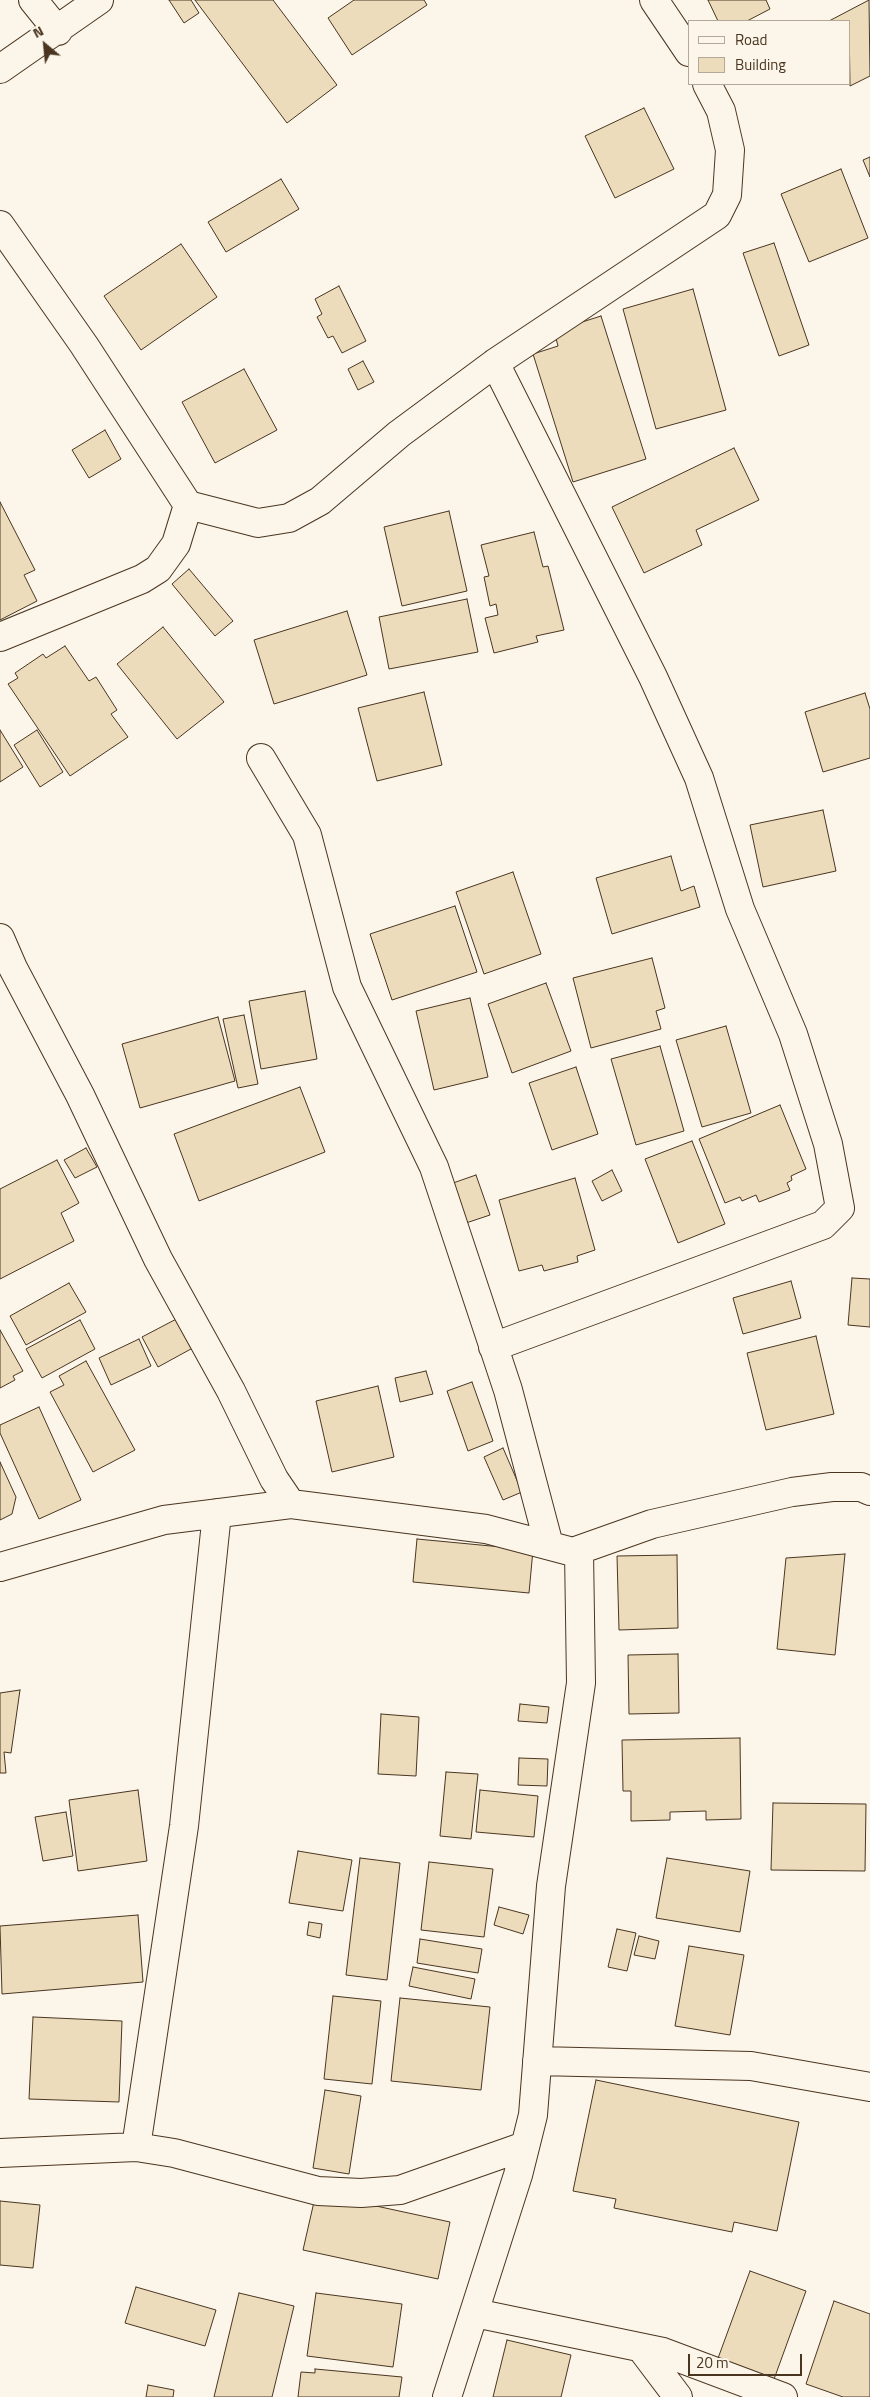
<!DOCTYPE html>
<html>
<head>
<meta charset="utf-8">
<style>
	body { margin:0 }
	#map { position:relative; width:870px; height:2397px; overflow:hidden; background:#fbf6e9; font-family:"Titillium Web",sans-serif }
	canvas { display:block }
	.legend { position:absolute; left:688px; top:20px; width:162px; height:65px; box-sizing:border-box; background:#fbf6e9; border:1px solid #b4a999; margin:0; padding:6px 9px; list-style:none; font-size:15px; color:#4a3520 }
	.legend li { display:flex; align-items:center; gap:10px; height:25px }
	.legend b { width:25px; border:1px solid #b4a999 }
	.north { position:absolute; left:20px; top:20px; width:50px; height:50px; -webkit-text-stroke:4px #fbf6e9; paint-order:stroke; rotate:332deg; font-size:14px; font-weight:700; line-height:20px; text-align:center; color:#4a3520 }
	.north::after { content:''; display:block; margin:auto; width:18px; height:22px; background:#4a3520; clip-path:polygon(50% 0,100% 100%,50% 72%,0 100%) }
	.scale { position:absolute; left:688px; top:2354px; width:114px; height:22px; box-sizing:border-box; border:2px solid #4a3520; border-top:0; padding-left:6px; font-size:15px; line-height:18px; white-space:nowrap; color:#4a3520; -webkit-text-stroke:4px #fbf6e9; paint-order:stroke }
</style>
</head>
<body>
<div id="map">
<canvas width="870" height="2397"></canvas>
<ul class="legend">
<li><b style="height:6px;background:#fbf6e9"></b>Road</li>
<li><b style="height:14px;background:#ecdcbc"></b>Building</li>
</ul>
<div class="north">N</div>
<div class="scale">20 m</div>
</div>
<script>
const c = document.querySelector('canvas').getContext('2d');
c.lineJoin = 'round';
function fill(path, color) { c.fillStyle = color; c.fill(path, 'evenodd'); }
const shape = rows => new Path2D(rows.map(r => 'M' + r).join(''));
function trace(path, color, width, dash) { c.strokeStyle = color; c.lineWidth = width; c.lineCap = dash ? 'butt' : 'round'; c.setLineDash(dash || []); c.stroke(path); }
const building = shape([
	[169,0,191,0,199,13,184,23,169,0],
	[195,0,273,0,337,85,287,123,195,0],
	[354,0,424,0,427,5,352,55,328,18,354,0],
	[708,0,766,0,770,9,747,21,718,21,708,0],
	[869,0,870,76,850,86,849,21,829,21,869,0],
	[644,108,674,169,615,198,585,136,644,108],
	[870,157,870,177,863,160,870,157],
	[841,169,868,238,809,262,781,194,841,169],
	[281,179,299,209,226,252,208,222,281,179],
	[774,243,809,345,779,356,743,253,774,243],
	[181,244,217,297,141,350,104,296,181,244],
	[339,286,366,341,342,353,333,336,328,338,317,317,322,314,315,299,339,286],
	[693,289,726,410,656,429,623,309,693,289],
	[601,316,646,459,573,482,533,354,558,346,554,331,601,316],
	[363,361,374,382,358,390,348,369,363,361],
	[244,369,277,430,215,463,182,402,244,369],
	[105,430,121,459,89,478,72,450,105,430],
	[734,448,759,500,696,530,702,545,644,573,612,507,734,448],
	[0,502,35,570,24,575,37,601,0,620,0,502],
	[449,511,467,591,402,606,384,527,449,511],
	[534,532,543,567,548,566,564,630,536,636,538,642,494,653,485,618,498,615,496,604,490,606,484,577,489,576,481,545,534,532],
	[189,569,233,621,215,636,172,584,189,569],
	[467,599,478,652,389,669,379,617,467,599],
	[347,611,367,675,274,704,254,640,347,611],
	[163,627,224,702,177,739,117,664,163,627],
	[65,646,89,681,96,677,117,710,111,714,128,737,70,776,8,684,18,678,15,673,43,654,46,658,65,646],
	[424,692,442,765,377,781,358,708,424,692],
	[865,693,870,709,870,758,823,772,805,712,865,693],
	[0,730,23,767,0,782,0,730],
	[37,730,63,772,40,787,14,745,37,730],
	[823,810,836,871,763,887,750,825,823,810],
	[671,856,681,891,694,886,700,907,612,934,596,878,671,856],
	[513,872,541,954,484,974,456,892,513,872],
	[455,906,477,972,392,1000,370,934,455,906],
	[652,958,665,1008,656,1011,661,1029,591,1048,573,978,652,958],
	[546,983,571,1051,512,1073,488,1004,546,983],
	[305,991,317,1059,261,1069,249,1001,305,991],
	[470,998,488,1077,434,1090,416,1011,470,998],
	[244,1015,258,1084,238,1088,223,1019,244,1015],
	[218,1017,235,1081,140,1108,122,1044,218,1017],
	[726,1026,751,1113,702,1127,676,1040,726,1026],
	[660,1046,684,1131,636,1145,611,1059,660,1046],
	[576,1067,598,1134,552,1150,529,1083,576,1067],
	[300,1087,325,1152,199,1201,174,1134,300,1087],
	[780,1105,806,1169,791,1176,792,1180,787,1183,790,1190,759,1202,756,1195,742,1201,740,1197,725,1203,699,1139,780,1105],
	[692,1141,725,1224,678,1243,645,1159,692,1141],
	[86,1148,97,1167,75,1178,64,1160,86,1148],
	[57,1160,79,1203,61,1213,74,1241,0,1279,0,1189,57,1160],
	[612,1170,622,1191,602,1201,592,1181,612,1170],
	[476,1175,490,1215,466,1223,453,1183,476,1175],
	[575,1178,595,1250,577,1256,578,1262,544,1271,542,1265,519,1271,499,1200,575,1178],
	[852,1278,870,1279,870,1327,848,1325,852,1278],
	[791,1281,801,1318,743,1334,733,1298,791,1281],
	[69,1283,86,1312,26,1345,10,1316,69,1283],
	[184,1315,200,1344,158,1367,142,1337,184,1315],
	[80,1320,95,1349,42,1378,26,1349,80,1320],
	[0,1330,23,1371,13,1376,15,1380,0,1388,0,1330],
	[816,1336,834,1414,766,1430,747,1353,816,1336],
	[139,1339,151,1366,111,1385,99,1358,139,1339],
	[86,1361,135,1450,93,1472,50,1392,64,1385,59,1376,86,1361],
	[426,1371,433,1394,400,1402,395,1378,426,1371],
	[472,1382,493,1441,468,1451,447,1391,472,1382],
	[378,1386,394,1457,332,1472,316,1401,378,1386],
	[39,1407,81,1500,39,1519,0,1433,0,1425,39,1407],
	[503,1448,522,1492,503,1500,484,1457,503,1448],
	[0,1462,16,1497,12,1514,0,1520,0,1462],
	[417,1539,533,1550,529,1593,413,1582,417,1539],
	[845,1554,835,1655,777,1649,786,1558,845,1554],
	[677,1555,678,1628,619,1630,617,1556,677,1555],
	[678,1654,679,1713,629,1714,628,1655,678,1654],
	[20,1690,11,1753,4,1752,6,1773,0,1773,0,1693,20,1690],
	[520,1704,549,1707,547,1723,518,1721,520,1704],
	[381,1714,419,1717,416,1776,378,1774,381,1714],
	[740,1738,741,1819,706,1820,706,1811,670,1812,670,1820,631,1821,631,1791,623,1791,622,1740,740,1738],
	[519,1758,548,1759,547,1786,518,1785,519,1758],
	[446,1772,478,1774,471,1839,440,1836,446,1772],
	[138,1790,147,1861,78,1871,69,1800,138,1790],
	[480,1790,538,1796,534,1837,476,1832,480,1790],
	[773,1803,866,1804,865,1871,771,1870,773,1803],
	[66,1812,73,1856,43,1861,35,1817,66,1812],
	[298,1851,352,1860,343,1911,289,1903,298,1851],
	[360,1858,400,1863,387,1980,346,1975,360,1858],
	[667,1858,750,1871,740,1932,656,1918,667,1858],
	[429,1862,493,1869,484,1937,421,1930,429,1862],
	[499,1907,529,1915,523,1934,494,1925,499,1907],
	[138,1915,143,1982,2,1994,0,1926,138,1915],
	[309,1922,322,1924,320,1938,307,1935,309,1922],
	[617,1929,636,1933,627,1971,608,1967,617,1929],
	[639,1936,659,1941,655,1959,634,1955,639,1936],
	[420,1939,482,1949,478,1973,417,1963,420,1939],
	[689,1946,744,1955,730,2035,675,2026,689,1946],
	[413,1967,475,1979,471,1999,409,1986,413,1967],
	[333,1996,381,2001,372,2084,324,2079,333,1996],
	[400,1998,490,2007,481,2090,391,2081,400,1998],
	[33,2017,122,2021,119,2102,29,2099,33,2017],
	[596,2080,799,2122,777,2231,734,2222,732,2232,614,2208,616,2199,573,2191,596,2080],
	[325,2090,361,2096,349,2174,313,2168,325,2090],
	[316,2193,450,2222,438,2279,303,2250,316,2193],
	[0,2201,40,2205,33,2268,0,2265,0,2201],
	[750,2271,806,2291,773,2382,717,2361,750,2271],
	[136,2287,216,2310,205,2346,125,2323,136,2287],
	[239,2293,294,2306,272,2397,214,2397,239,2293],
	[316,2293,402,2304,393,2367,307,2356,316,2293],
	[834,2301,870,2314,870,2397,843,2397,806,2384,834,2301],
	[507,2340,571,2355,561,2397,493,2397,507,2340],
	[315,2369,402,2377,399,2397,298,2397,301,2372,315,2373,315,2369],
	[148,2385,174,2390,173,2397,146,2397,148,2385]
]);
const minor = shape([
	[33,0,58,31],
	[654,0,689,52],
	[0,69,99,0],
	[0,225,84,345,188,505,258,523,289,518,320,501,399,434,495,363,717,215,727,195,730,150,721,111,707,84],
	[0,637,142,579,158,569,176,544,188,505],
	[261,758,307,835,347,987,434,1167,508,1390,549,1545],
	[0,938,13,968,80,1095,158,1259,231,1391,274,1479,291,1504],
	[493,1347,823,1225,840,1208,828,1144,793,1034,740,909,699,778,653,677,495,363],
	[0,1567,164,1520,291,1504,486,1529,573,1552,652,1524,792,1492,832,1487,861,1487,870,1491],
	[537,2061,751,2066,870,2087],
	[136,2147,184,1826,217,1513],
	[0,2153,136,2147,174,2153,318,2191,361,2193,400,2190,525,2146],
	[475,2313,663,2352,783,2397],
	[641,2348,678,2397],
	[447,2397,518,2175,533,2115,551,1886,581,1683,579,1551]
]);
fill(building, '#ecdcbc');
trace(building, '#4a3520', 1);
trace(minor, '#4a3520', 30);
trace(minor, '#fbf6e9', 28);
</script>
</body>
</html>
